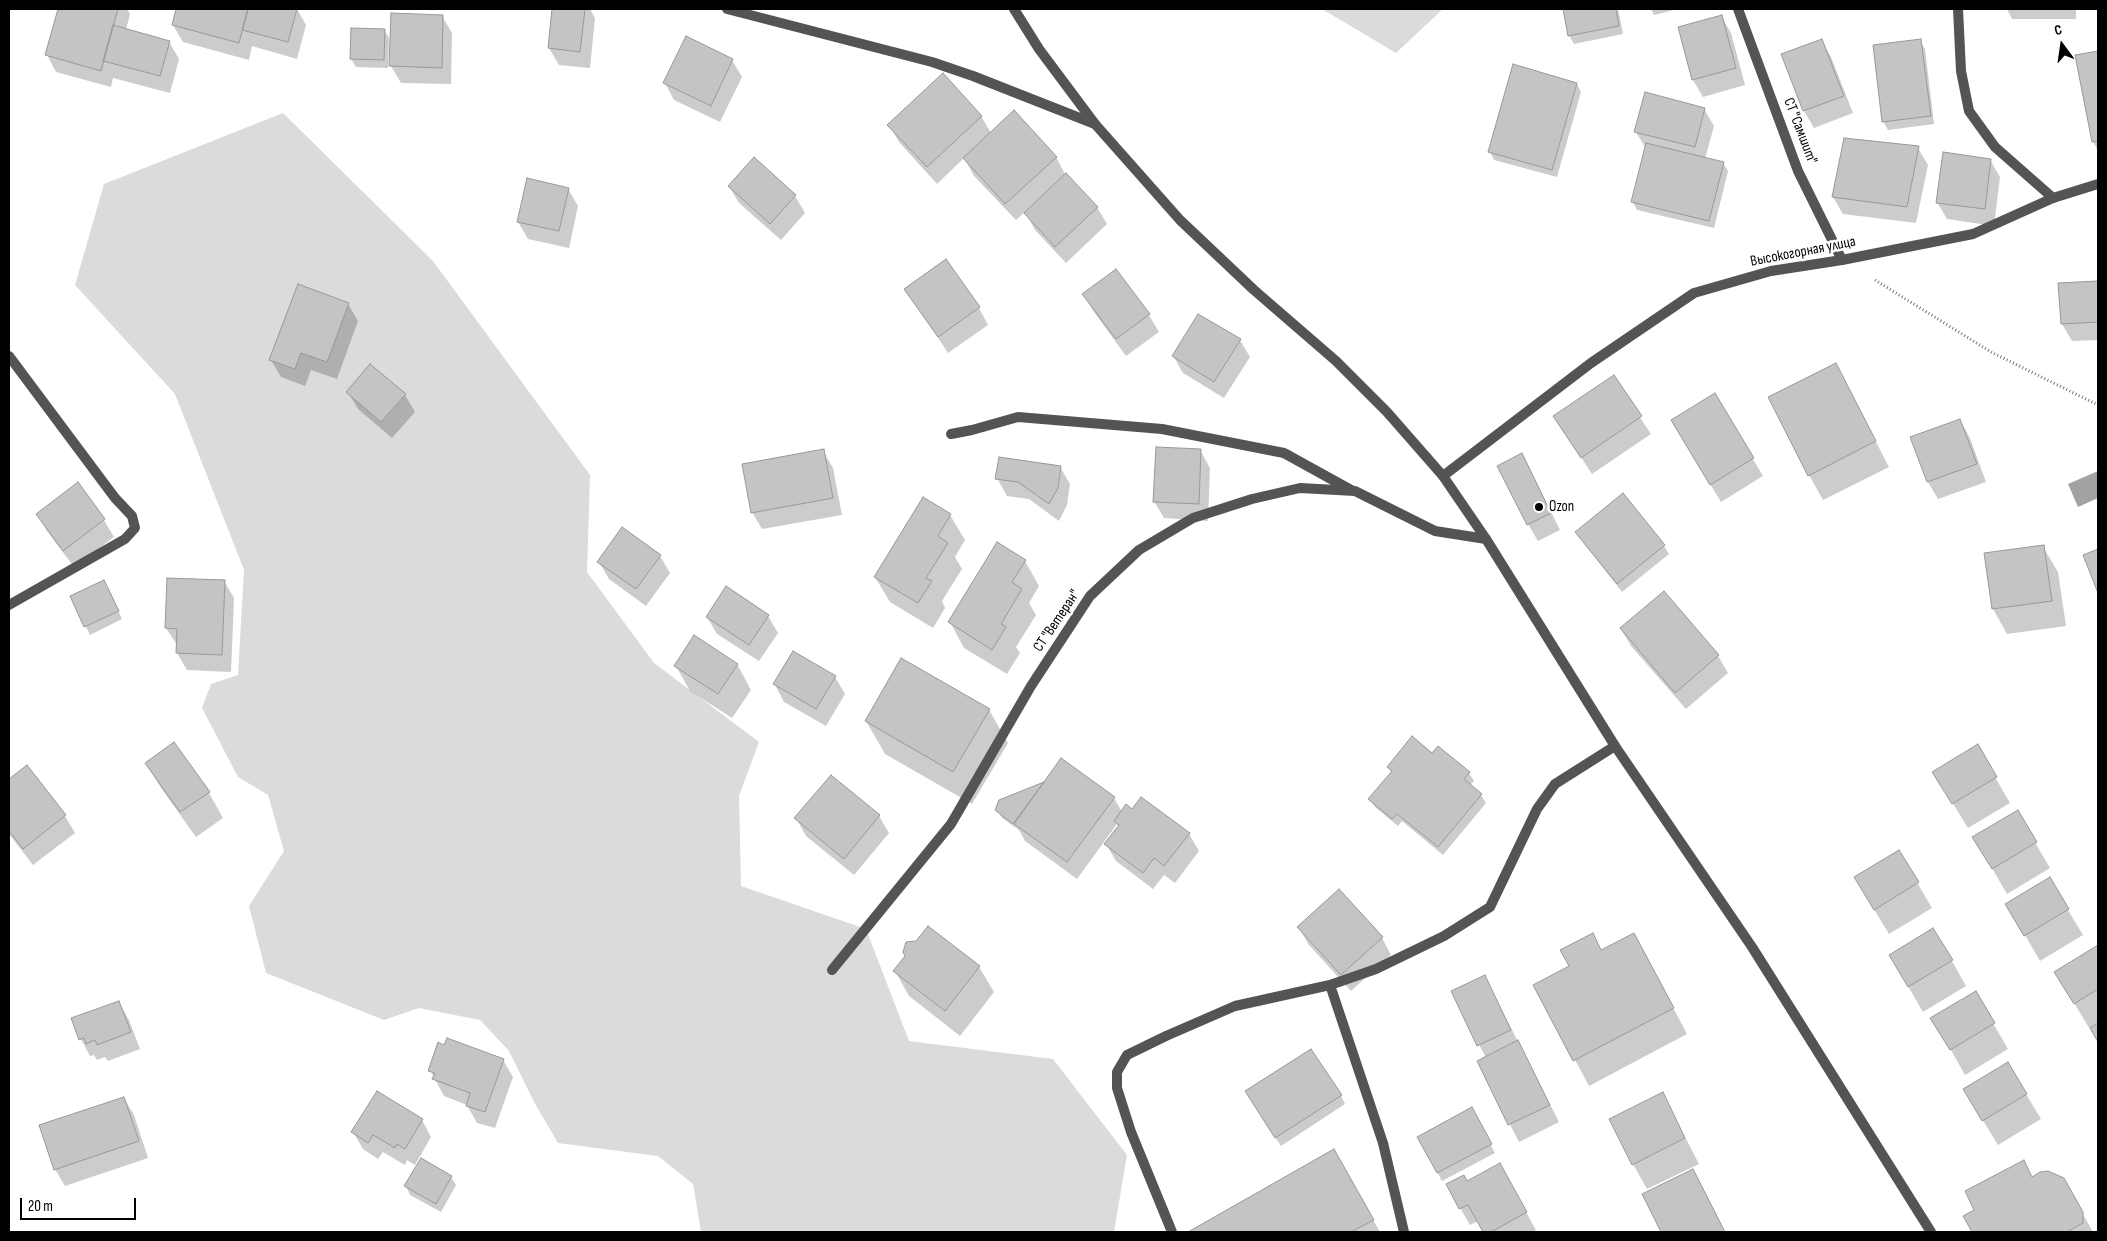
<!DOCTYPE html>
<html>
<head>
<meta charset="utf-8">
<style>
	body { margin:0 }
	#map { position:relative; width:2107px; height:1241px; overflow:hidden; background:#fff; font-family:"Sofia Sans Condensed",sans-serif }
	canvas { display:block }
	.frame { position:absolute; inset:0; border:10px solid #000; pointer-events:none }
	.north { position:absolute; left:2037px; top:20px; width:50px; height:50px; -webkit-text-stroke:4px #fff; paint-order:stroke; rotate:346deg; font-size:14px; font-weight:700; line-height:20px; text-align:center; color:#000 }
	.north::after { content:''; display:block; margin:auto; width:18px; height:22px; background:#000; clip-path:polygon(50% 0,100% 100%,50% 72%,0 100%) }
	.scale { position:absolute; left:20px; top:1198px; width:116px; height:22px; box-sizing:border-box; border:2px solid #000; border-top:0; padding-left:6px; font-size:15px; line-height:18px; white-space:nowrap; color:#000; -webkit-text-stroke:4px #fff; paint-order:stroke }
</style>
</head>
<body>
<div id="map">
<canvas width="2107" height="1241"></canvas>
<div class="frame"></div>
<div class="north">С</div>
<div class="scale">20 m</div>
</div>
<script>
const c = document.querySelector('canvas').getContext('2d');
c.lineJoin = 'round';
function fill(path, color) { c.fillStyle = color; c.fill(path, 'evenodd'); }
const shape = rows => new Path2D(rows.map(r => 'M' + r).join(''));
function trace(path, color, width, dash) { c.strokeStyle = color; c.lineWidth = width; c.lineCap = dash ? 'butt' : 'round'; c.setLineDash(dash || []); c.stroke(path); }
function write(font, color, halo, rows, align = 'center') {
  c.font = font + ' "Sofia Sans Condensed",sans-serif'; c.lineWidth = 5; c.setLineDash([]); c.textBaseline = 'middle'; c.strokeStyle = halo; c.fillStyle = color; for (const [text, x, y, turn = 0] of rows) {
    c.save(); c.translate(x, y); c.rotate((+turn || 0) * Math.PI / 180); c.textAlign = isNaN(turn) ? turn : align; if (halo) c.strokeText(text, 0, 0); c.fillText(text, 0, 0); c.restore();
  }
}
const green = shape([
	[1322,9,1443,9,1396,53],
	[283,113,433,261,590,475,587,572,654,663,759,742,739,796,741,886,866,929,909,1041,1053,1059,1127,1155,1114,1232,701,1232,693,1184,658,1156,558,1143,534,1102,509,1051,480,1020,419,1008,384,1020,266,973,249,906,284,851,268,795,238,777,202,708,211,684,238,675,244,570,175,394,75,285,104,184]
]);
const water = shape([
	[2098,471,2098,498,2078,507,2068,484]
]);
const shadow = shape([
	[59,9,127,9,130,14,126,30,169,42,179,59,170,93,113,78,111,87,56,72,47,55],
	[178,9,297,9,306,25,297,59,252,46,249,60,183,42,173,25],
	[553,9,590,9,595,18,590,68,559,65,549,48],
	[1564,9,1618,9,1623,34,1574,44,1569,35],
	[1651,9,1678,9,1654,15],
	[2007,9,2076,9,2076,19,2012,19],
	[442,16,452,33,451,84,401,83,391,66],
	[1721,16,1731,33,1745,85,1703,97,1693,80,1679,28],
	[384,30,389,38,388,68,356,67,351,59],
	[1821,40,1831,57,1853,113,1814,128,1804,111],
	[1920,41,1925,49,1934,124,1888,130,1883,121],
	[2098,52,2098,150,2093,142,2077,56],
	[732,60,742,77,720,122,674,100,665,83],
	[1577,84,1581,92,1557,177,1494,160,1490,152],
	[1704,109,1714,126,1705,159,1723,163,1728,171,1714,228,1637,210,1632,201,1646,149,1636,132],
	[981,116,991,133,1056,157,1065,174,1097,207,1107,224,1066,263,1035,230,1025,212,1016,220,974,176,964,158,937,184,899,142,889,125],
	[1845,139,1918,148,1928,165,1916,223,1843,214,1833,197],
	[754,158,795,196,805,213,781,240,739,203,729,186],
	[1990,160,2000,177,1994,226,1947,219,1937,202],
	[568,189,578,206,569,248,528,239,518,222],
	[1116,271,1149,315,1159,332,1126,356,1094,312,1084,294],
	[2098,282,2098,340,2072,341,2062,324,2060,284],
	[906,289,979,308,988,325,948,353],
	[348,304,358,321,337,379,311,370,305,386,281,377,271,360],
	[1240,340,1250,357,1224,398,1183,373,1173,356],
	[1836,365,1889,467,1823,500,1809,475],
	[1613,377,1651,434,1592,474,1554,416],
	[348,392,405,395,415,412,392,438,358,409],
	[1715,395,1763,476,1721,502,1682,438],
	[1960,420,1970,438,1986,482,1938,499,1928,482,1912,438],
	[1200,450,1210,468,1208,521,1164,518,1154,501],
	[823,451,833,468,842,515,762,529,752,512],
	[1060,467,1070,484,1067,505,1059,521,1029,499,1007,496,997,478],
	[1531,472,1560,530,1538,541,1528,524],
	[77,484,104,520,114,537,74,567,47,531,37,514],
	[923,498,950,515,965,540,955,557,962,569,942,601,945,608,933,628,890,602,875,577],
	[1576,533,1664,546,1669,554,1622,592],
	[2043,547,2058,572,2066,626,2007,634,1993,609],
	[660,556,670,573,646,606,609,579,599,562],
	[1025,561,1039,586,1029,603,1036,615,1016,647,1020,653,1007,674,964,648,950,622],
	[224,581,234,598,231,672,187,670,177,653,177,645,166,628],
	[109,589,122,619,90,635,71,596],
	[1664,593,1718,656,1728,673,1686,709,1631,646,1621,629],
	[768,616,778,633,759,661,717,634,707,617],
	[737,664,751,690,732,718,690,691,676,666],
	[835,677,845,694,826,726,784,702,775,685],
	[989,710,1008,743,972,804,885,754,866,721],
	[1977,746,2010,803,1968,828,1949,797],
	[1432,754,1469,773,1474,781,1470,785,1481,795,1486,803,1443,855,1402,821,1398,826,1375,807,1370,799,1392,773,1388,767],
	[146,763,209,793,223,818,196,837,161,788],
	[27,766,65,816,75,833,33,865,9,834,9,780],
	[1043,784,1114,798,1122,812,1132,811,1189,834,1199,851,1175,883,1164,875,1153,889,1116,861,1106,844,1119,827,1117,824,1077,879,1025,841,1019,830,1002,818,997,810],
	[2017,812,2050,868,2007,894,1989,863],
	[879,816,889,833,854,875,806,836,796,818],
	[1899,852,1932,908,1889,934,1870,903],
	[2049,879,2083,935,2040,961,2007,904],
	[1299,928,1382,938,1391,955,1351,991,1309,945],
	[917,942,979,967,994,992,960,1036,909,996,895,971],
	[2098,947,2098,1040,2091,1027,2089,1028,2056,972],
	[1601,951,1648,960,1687,1034,1589,1086,1535,985],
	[1890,955,1952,961,1966,986,1923,1012],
	[1485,977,1559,1122,1519,1142,1478,1062,1486,1058,1452,992],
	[1975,992,2008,1049,1965,1075,1947,1043],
	[119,1003,129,1020,140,1049,108,1061,105,1057,97,1060,94,1055,90,1056,81,1039],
	[445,1046,503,1060,513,1077,495,1128,477,1123,467,1105,444,1096,430,1070],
	[1663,1094,1699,1164,1647,1189,1633,1164],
	[2026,1094,2041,1119,1998,1145,1979,1114],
	[1341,1096,1345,1104,1281,1146,1251,1100],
	[124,1098,134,1115,148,1158,65,1186,55,1169],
	[1472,1109,1495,1153,1442,1181,1419,1137],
	[422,1120,431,1137,415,1165,407,1160,405,1165,383,1152,378,1159,363,1149,353,1132],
	[1333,1151,1380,1232,1190,1232],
	[1693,1171,1703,1188,1725,1232,1663,1232,1644,1195],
	[451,1177,456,1185,441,1212,410,1195,406,1186],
	[2032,1178,2063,1179,2093,1232,1974,1232,1965,1216],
	[1509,1182,1536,1230,1532,1232,1484,1232,1478,1221,1470,1225,1447,1185]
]);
const building = shape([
	[58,9,118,9,101,71,45,55,58,9],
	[176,9,248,9,239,43,172,25,176,9],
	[248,9,297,9,288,42,242,30,248,9],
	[552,9,585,9,580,52,548,48,552,9],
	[1563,9,1616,9,1619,26,1568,36,1563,9],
	[391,13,443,15,442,68,389,66,391,13],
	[1722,15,1736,68,1692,80,1678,27,1722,15],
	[113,25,170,41,160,76,103,61,113,25],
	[351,28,385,29,384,60,350,59,351,28],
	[686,36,733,59,711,106,663,83,686,36],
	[1822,39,1844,96,1803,111,1781,54,1822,39],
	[1921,39,1931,116,1882,122,1873,45,1921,39],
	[2098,51,2098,141,2092,142,2075,55,2098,51],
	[1513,64,1577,83,1552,170,1488,152,1513,64],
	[943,73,982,116,927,167,887,125,943,73],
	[1645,92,1705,108,1695,147,1634,132,1645,92],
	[1014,110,1057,157,1005,204,963,158,1014,110],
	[1844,138,1919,146,1907,207,1832,197,1844,138],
	[1646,143,1724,162,1709,221,1631,202,1646,143],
	[1943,152,1991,159,1985,209,1936,203,1943,152],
	[754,157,796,195,770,224,728,186,754,157],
	[1066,173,1098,207,1055,247,1024,213,1066,173],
	[527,178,569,188,559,231,517,222,527,178],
	[946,259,980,307,938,337,904,289,946,259],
	[1116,269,1150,314,1116,339,1082,294,1116,269],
	[2098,281,2098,322,2061,324,2058,283,2098,281],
	[298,284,349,303,327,362,301,353,295,369,269,360,298,284],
	[1198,314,1241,339,1214,382,1172,356,1198,314],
	[1836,363,1876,441,1808,476,1768,397,1836,363],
	[370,364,406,394,381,422,346,392,370,364],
	[1614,375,1642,416,1581,458,1553,416,1614,375],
	[1715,393,1754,458,1710,485,1671,420,1715,393],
	[1960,419,1977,464,1927,482,1910,437,1960,419],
	[1156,447,1201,449,1199,504,1153,502,1156,447],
	[824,449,833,498,751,513,742,464,824,449],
	[1522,453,1551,513,1527,525,1497,466,1522,453],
	[999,457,1061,466,1058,488,1049,504,1018,482,995,479,999,457],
	[78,482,105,519,63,551,36,514,78,482],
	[1623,493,1665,545,1617,584,1575,532,1623,493],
	[923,497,951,514,938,536,948,543,926,578,932,581,918,603,874,577,923,497],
	[622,527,661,555,636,589,597,562,622,527],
	[997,542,1026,560,1012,582,1022,589,1001,624,1006,627,992,650,948,622,997,542],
	[2044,545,2052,601,1992,609,1984,553,2044,545],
	[2098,549,2098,593,2083,555,2098,549],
	[167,578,225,580,222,655,176,653,177,629,165,628,167,578],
	[104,580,119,611,84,627,70,596,104,580],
	[726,586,769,615,749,645,706,617,726,586],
	[1664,591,1719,655,1675,693,1620,628,1664,591],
	[694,635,738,664,718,694,674,666,694,635],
	[793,651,836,676,816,709,773,684,793,651],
	[901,658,990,709,953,772,865,721,901,658],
	[1412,736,1432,753,1438,746,1470,772,1464,779,1482,794,1438,847,1397,814,1392,819,1368,799,1392,771,1387,767,1412,736],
	[174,742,210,792,180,812,145,763,174,742],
	[1978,744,1997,777,1952,804,1932,772,1978,744],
	[1061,758,1115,797,1067,862,1014,824,1061,758],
	[27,765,66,815,23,849,9,831,9,779,27,765],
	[831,775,880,815,844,859,794,818,831,775],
	[1044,782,1013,824,995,810,999,800,1044,782],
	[1141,797,1190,833,1164,866,1154,858,1143,873,1104,844,1119,825,1114,821,1126,804,1132,809,1141,797],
	[2018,810,2037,842,1992,869,1972,837,2018,810],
	[1899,850,1919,882,1874,910,1854,877,1899,850],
	[2050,877,2069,909,2024,936,2005,904,2050,877],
	[1339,889,1383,937,1341,975,1297,927,1339,889],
	[928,926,980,966,945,1011,893,971,905,956,903,952,906,942,916,941,928,926],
	[1933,928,1953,960,1908,987,1889,955,1933,928],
	[1593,933,1601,950,1634,933,1674,1008,1573,1061,1533,985,1569,966,1560,950,1593,933],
	[2098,945,2098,989,2074,1004,2054,972,2098,945],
	[1485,975,1511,1030,1477,1046,1451,991,1485,975],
	[1976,991,1995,1023,1950,1050,1930,1018,1976,991],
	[119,1001,131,1032,97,1045,95,1040,86,1044,84,1038,79,1040,71,1018,119,1001],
	[2098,1023,2098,1042,2090,1028,2098,1023],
	[447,1038,504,1059,485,1112,466,1106,470,1093,432,1079,435,1073,428,1071,438,1042,444,1045,447,1038],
	[1518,1040,1550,1105,1508,1125,1477,1061,1518,1040],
	[1311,1049,1342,1095,1275,1138,1245,1091,1311,1049],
	[2008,1062,2027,1094,1982,1121,1963,1089,2008,1062],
	[377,1091,423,1119,405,1149,397,1144,395,1148,373,1135,368,1143,351,1132,377,1091],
	[1663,1092,1685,1138,1632,1165,1609,1119,1663,1092],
	[124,1097,139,1141,54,1170,39,1125,124,1097],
	[1472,1107,1492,1144,1437,1173,1417,1137,1472,1107],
	[1334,1149,1374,1220,1351,1232,1188,1232,1334,1149],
	[421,1158,452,1176,436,1204,404,1186,421,1158],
	[2024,1160,2032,1177,2040,1172,2048,1171,2064,1178,2083,1212,2083,1223,2067,1232,1972,1232,1963,1216,1974,1210,1965,1191,2024,1160],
	[1500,1163,1527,1212,1491,1232,1483,1232,1468,1205,1459,1209,1446,1184,1464,1175,1467,1181,1500,1163],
	[1693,1169,1725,1232,1661,1232,1642,1194,1693,1169]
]);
const path = shape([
	[1875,280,1991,352,2098,405]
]);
const service = shape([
	[1738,9,1798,171,1842,260],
	[1958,9,1961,71,1969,111,1995,147,2053,198],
	[9,356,115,498,132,516,135,528,125,539,9,605],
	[951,434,972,430,1018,417,1162,429,1284,453,1351,490],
	[832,970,951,824,1031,686,1090,596,1139,550,1193,518,1252,499,1300,488,1355,491,1435,531,1486,539],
	[1172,1232,1131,1132,1117,1088,1117,1072,1127,1055,1166,1036,1235,1006,1330,985],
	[1404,1232,1383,1143,1330,985,1376,969,1444,936,1490,907,1537,809,1555,784,1615,746]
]);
const minor = shape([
	[727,9,932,62,973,76,1095,124],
	[1443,476,1591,363,1694,293,1771,271,1842,260,1973,234,2053,198,2098,184]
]);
const tertiary = shape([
	[1014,9,1039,49,1095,124,1180,220,1254,290,1336,361,1387,412,1443,476,1486,539,1615,746,1752,947,1931,1232]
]);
const markers = [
	[1539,507,5,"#000"]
];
const streetNames = [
	["СТ \"Самшит\"",1800,131,69],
	["Высокогорная улица",1803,252,-11],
	["СТ \"Ветеран\"",1057,621,-56]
];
const poiNames = [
	["Ozon",1549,507]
];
fill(green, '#dbdbdb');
fill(water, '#a2a2a2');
fill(shadow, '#0003');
fill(building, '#c4c4c4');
trace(building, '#989898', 1);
trace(path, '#767676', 3, [1, 2.5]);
trace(service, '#545454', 10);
trace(minor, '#545454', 10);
trace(tertiary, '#545454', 10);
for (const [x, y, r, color] of markers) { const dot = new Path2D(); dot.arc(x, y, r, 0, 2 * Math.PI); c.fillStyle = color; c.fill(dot); trace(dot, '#fff', 2); }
write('15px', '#000', '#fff', streetNames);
write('15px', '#000', '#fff', poiNames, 'left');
</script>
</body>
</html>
